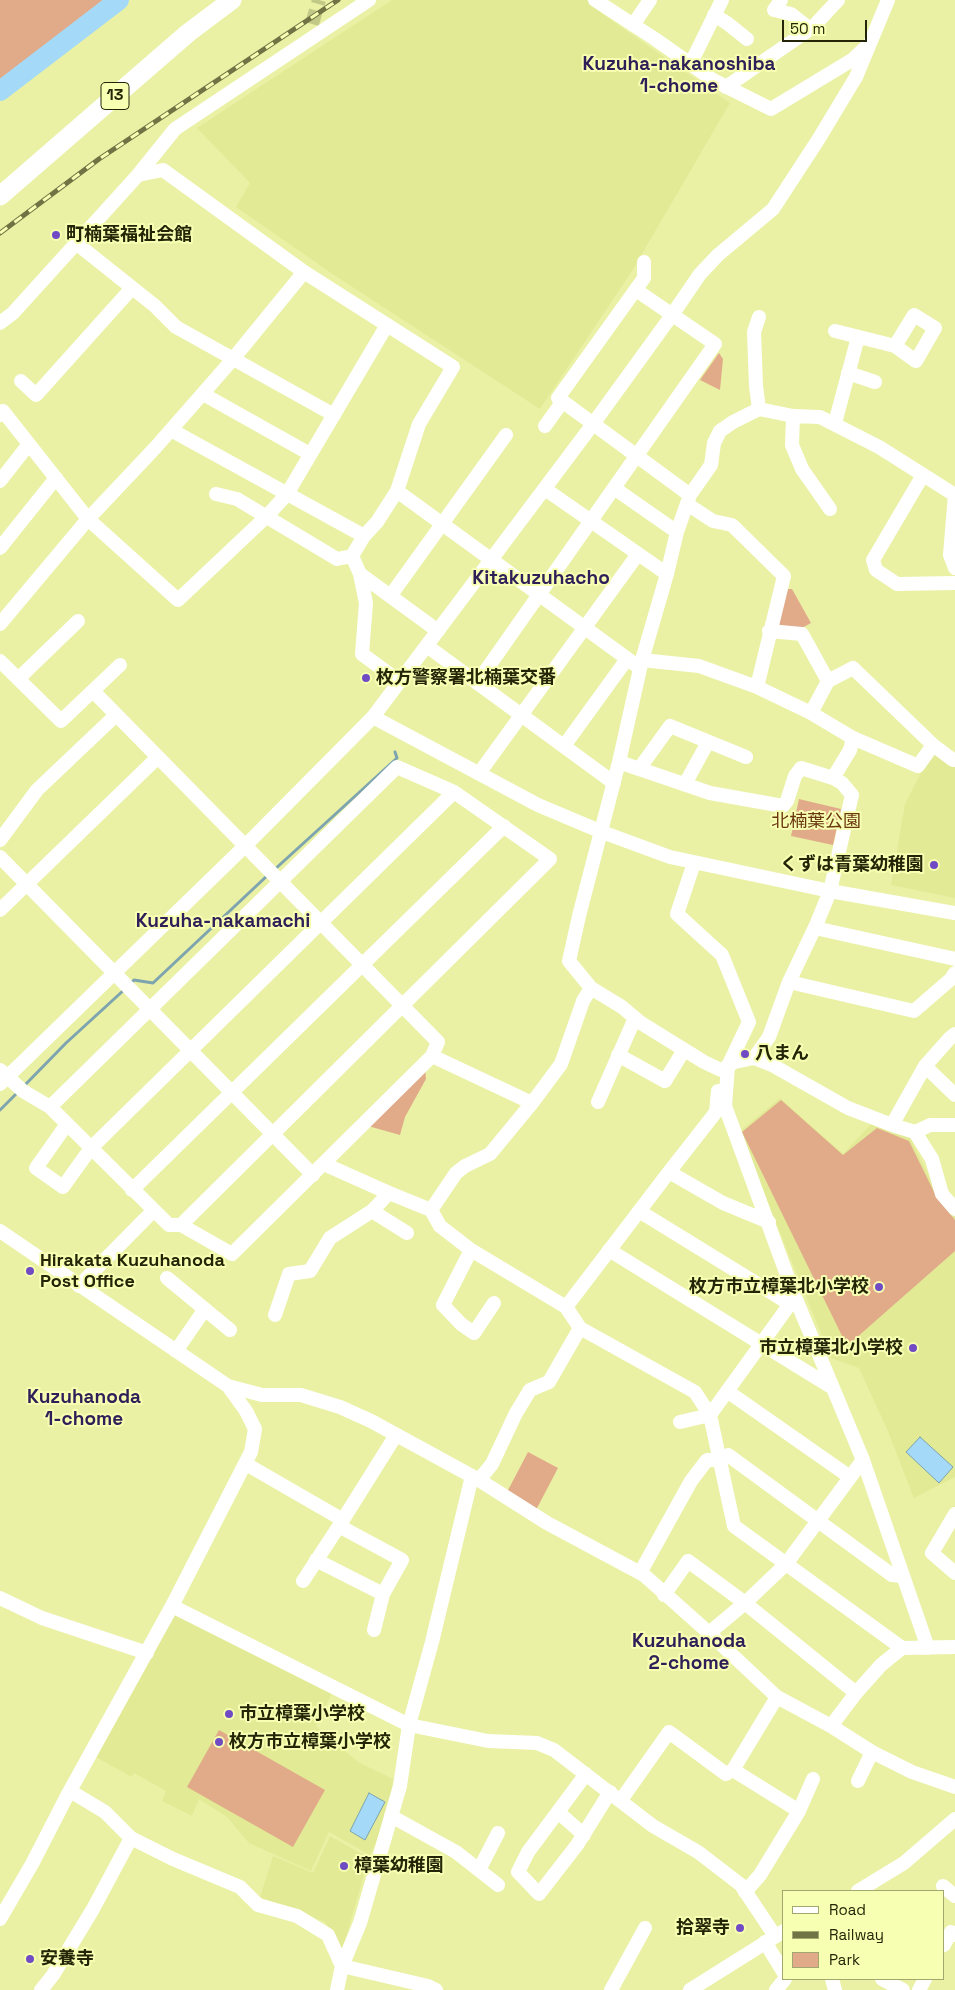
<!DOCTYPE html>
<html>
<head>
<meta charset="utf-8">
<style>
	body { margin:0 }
	#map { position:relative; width:955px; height:1990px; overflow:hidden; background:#eaf1a5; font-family:"Space Grotesk",sans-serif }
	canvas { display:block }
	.legend { position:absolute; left:782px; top:1890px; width:162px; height:90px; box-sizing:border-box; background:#f7ffb2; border:1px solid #a2a86d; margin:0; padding:6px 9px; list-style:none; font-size:15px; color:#232506 }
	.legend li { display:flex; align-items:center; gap:10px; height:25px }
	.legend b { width:25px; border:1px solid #a2a86d }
	.scale { position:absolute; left:782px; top:20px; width:85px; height:22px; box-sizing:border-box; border:2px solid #232506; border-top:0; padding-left:6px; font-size:15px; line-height:18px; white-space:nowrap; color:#232506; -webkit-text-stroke:4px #f7ffb2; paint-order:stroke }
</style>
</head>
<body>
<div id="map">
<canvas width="955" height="1990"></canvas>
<ul class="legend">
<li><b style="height:6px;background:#fff"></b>Road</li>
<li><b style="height:6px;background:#707343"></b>Railway</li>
<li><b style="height:14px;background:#e1ab8a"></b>Park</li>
</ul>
<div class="scale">50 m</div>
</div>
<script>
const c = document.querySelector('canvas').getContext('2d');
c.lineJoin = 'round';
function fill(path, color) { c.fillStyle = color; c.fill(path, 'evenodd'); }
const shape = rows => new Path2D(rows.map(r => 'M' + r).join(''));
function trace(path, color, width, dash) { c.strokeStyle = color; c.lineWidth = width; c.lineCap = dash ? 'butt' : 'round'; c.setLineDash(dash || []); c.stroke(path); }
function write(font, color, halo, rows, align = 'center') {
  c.font = font + ' "Space Grotesk","Noto Sans JP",sans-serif'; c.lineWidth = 4; c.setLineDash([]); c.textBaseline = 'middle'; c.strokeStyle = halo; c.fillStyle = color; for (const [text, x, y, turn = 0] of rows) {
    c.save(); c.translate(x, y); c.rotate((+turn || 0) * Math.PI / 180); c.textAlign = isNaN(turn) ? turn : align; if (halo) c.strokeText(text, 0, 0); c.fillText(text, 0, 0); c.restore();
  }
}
const built = shape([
	[392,0,586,0,604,15,730,103,632,271,540,409,331,273,236,207,250,183,197,128],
	[931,753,955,762,955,898,891,885,905,804],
	[780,1098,843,1154,873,1122,910,1138,939,1196,955,1216,955,1477,914,1498,887,1429,859,1368,831,1358,739,1132],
	[175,1612,333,1691,316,1726,358,1762,393,1779,389,1813,370,1855,329,1832,311,1871,249,1843,227,1817,199,1799,192,1816,162,1801,166,1791,134,1773,132,1777,96,1757],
	[330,1836,369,1858,342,1951,325,1922,260,1897,273,1856,313,1873]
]);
const green = shape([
	[0,0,103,0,0,81],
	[719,353,723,359,720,390,700,380],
	[785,589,792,589,811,623,800,629,776,624],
	[799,799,841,809,833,845,791,836],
	[425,1068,426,1079,405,1117,400,1135,368,1126],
	[781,1100,843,1155,877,1128,909,1141,937,1198,955,1220,955,1251,847,1346,742,1132],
	[528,1452,558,1468,536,1510,506,1494],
	[219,1730,325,1790,293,1847,187,1787]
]);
const water = shape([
	[920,1437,953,1467,939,1483,906,1452,920,1437],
	[369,1793,385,1802,365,1840,350,1831,369,1793]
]);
const stream = shape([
	[274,870,397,758,395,752],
	[129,985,134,980,153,983,269,874],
	[23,1087,66,1043,125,989],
	[0,1110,19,1091]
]);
const river = shape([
	[0,91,119,0]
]);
const minorTunnel = shape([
	[312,24,319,0]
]);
const minor = shape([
	[595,0,655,39,713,80,771,109,852,60,867,46],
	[781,0,774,10,791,14,810,29],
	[714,15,727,23,747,39],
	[633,25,650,0],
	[690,65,722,0],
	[726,87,813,27,838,0],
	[138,175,163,170,304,272,453,367,419,424,397,491,377,522,364,536,352,556,360,574,438,631],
	[76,243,155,306,176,327,334,415],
	[644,262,644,278,558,398,690,495],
	[759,317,754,332,756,386,759,409],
	[0,323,13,313,138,175,175,129,369,0],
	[835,331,895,346,914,315,935,328,916,361,895,346],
	[848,373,875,382],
	[21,381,36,395,132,288],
	[203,394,310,454],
	[0,415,3,411,88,519,178,600,267,516,287,494,387,325],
	[793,416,792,445,802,469,830,509],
	[835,423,858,337],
	[545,426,563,401],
	[171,430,364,536],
	[923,475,873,560,876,570,897,584,955,583],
	[0,481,29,444],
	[614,488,677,532],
	[545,489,667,574],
	[397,491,640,668],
	[216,494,237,499,337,559,352,556],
	[955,494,950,555,955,568],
	[687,504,713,521,732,525,784,576,757,687],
	[0,548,56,478],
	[360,574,366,603,362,654,400,682],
	[391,595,506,435],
	[0,624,88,519,155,448,233,359,304,272],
	[769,631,802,634,828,681,811,713],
	[427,646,614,783],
	[642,660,699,666,757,687,811,713,853,738,850,750,833,778,842,783,852,795,830,891,817,923,789,982,769,1037,754,1058,735,1062,728,1066,725,1106,795,1297,863,1460,928,1648],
	[0,661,61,721,120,665],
	[18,679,78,621],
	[828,681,853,668,933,745,953,760],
	[477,683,715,344,636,290],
	[373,717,538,805,602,832,670,857,830,891,955,913],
	[853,738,918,766,933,745],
	[564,746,627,659],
	[619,762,710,793,783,806,787,801,795,776,801,768,833,778],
	[639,769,670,726,746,757],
	[480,772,638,554],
	[685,784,708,742],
	[0,840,37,790,116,715],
	[0,857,313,1175],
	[694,863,677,914,722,955,749,1022,728,1066,721,1070,704,1062,641,1023,622,1007,591,988,569,961,579,916,619,762,642,660,667,574,677,532,690,495,711,465,714,443,720,431,733,422,759,409,793,416,820,417,879,447,955,495],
	[0,910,158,757],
	[815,928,955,959],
	[789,982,914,1011,951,979,955,973],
	[618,1055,665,1081,684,1050],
	[432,1056,532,1103],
	[754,1058,772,1065,848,1108,892,1125,915,1132,932,1159,942,1194,955,1209],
	[925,1066,955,1095],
	[0,1070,23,1091,50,1107,169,1225,181,1225,232,1254,432,1056,438,1042,93,691],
	[0,1084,245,846,373,717,593,424,672,315,700,274,718,255,773,209,818,140,856,77,888,0],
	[598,1102,635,1018],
	[50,1107,397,767,454,792,550,859,181,1225],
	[67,1124,36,1168,63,1187,91,1148,454,792],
	[892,1125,925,1066,950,1038,955,1034],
	[915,1132,930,1125,955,1125],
	[669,1172,716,1112,718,1091],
	[132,1190,504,826],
	[389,1193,431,1210,440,1226,471,1250,566,1307,580,1328,549,1382,530,1390,516,1413,492,1464,479,1480],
	[431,1210,456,1173,465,1166,490,1154,532,1103,561,1064,583,1001,591,988],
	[372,1211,407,1233],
	[639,1211,790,1304],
	[0,1231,228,1386,262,1395,301,1395,340,1407,371,1421,479,1480,547,1523,644,1575,709,1633,777,1697,831,1726,872,1752,912,1772,955,1787],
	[471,1250,443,1305,461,1324,474,1333,494,1303],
	[609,1250,833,1388],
	[167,1278,230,1330],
	[79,1286,153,1211],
	[566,1307,669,1172,723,1203,769,1222],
	[275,1315,289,1274,310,1271,330,1238,372,1211,389,1193,324,1164],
	[580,1328,695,1392,710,1415,734,1526,902,1648],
	[176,1351,205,1309],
	[727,1391,850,1477],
	[680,1422,710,1415,795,1297],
	[246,1464,343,1520],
	[955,1514,932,1553,955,1573],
	[316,1560,383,1594],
	[640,1573,691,1481,707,1460,719,1460,728,1455,892,1575,902,1576],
	[303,1581,339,1526],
	[664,1595,688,1561,745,1603,856,1693],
	[0,1598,42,1618,147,1653],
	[172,1606,409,1725,488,1741,537,1743,554,1750,653,1826,698,1852,741,1885,775,1936],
	[374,1630,383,1594,402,1560,339,1526,396,1435],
	[709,1633,745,1603,786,1564,863,1460],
	[831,1726,856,1693,881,1665,902,1648,955,1647],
	[733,1770,777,1697],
	[586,1774,528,1852,518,1872,539,1894,577,1845,610,1792],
	[858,1781,872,1752],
	[70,1791,105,1812,131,1838,173,1859,240,1887,258,1905,297,1916,328,1935,342,1966],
	[621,1800,669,1732,726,1774,733,1770,799,1811,760,1875,745,1892],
	[799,1811,813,1779],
	[558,1812,584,1835],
	[391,1816,456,1852,498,1885],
	[479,1870,498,1833],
	[943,1886,955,1896],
	[858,1891,904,1863,955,1819],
	[0,1919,32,1864,67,1796,172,1606,251,1452,255,1429,246,1411,228,1386],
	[765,1942,784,1973],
	[944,1945,951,1932,955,1935],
	[342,1966,428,1986,436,1990],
	[832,1979,835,1990],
	[882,1979,903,1990],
	[41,1990,53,1975,93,1909,131,1838],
	[337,1990,342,1966,360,1923,400,1786,409,1725,432,1642,472,1476],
	[611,1990,645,1928],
	[690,1990,784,1931],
	[776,1990,785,1979],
	[919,1990,925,1979]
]);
const major = shape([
	[0,196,188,33,232,0]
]);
const rail = shape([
	[0,233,99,159,338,0]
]);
const markers = [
	[56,235,5,"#704bc4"],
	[366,678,5,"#704bc4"],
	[934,865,5,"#704bc4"],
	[745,1054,5,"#704bc4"],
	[30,1271,5,"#704bc4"],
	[879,1287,5,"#704bc4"],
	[913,1348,5,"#704bc4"],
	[229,1714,5,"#704bc4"],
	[219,1742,5,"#704bc4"],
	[344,1866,5,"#704bc4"],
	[740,1928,5,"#704bc4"],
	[30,1959,5,"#704bc4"]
];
const shields = [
	[115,96,28]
];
const shieldNames = [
	["13",115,96]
];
const poiNames = [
	["町楠葉福祉会館",66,235],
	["枚方警察署北楠葉交番",376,678],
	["くずは青葉幼稚園",924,865,"right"],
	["八まん",755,1054],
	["Hirakata Kuzuhanoda",40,1261],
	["Post Office",40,1282],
	["枚方市立樟葉北小学校",869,1287,"right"],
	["市立樟葉北小学校",903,1348,"right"],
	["市立樟葉小学校",239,1714],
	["枚方市立樟葉小学校",229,1742],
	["樟葉幼稚園",354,1866],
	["拾翠寺",730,1928,"right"],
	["安養寺",40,1959]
];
const parkNames = [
	["北楠葉公園",816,822]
];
const neighbourhoodNames = [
	["Kuzuha-nakanoshiba",679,65],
	["1-chome",679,87],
	["Kitakuzuhacho",541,579],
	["Kuzuha-nakamachi",223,922],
	["Kuzuhanoda",84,1398],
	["1-chome",84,1420],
	["Kuzuhanoda",689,1642],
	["2-chome",689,1664]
];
fill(built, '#e2ea95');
fill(green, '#e1ab8a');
fill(water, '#a4daf8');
trace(water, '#7da4af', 1);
trace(stream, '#7da4af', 3);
trace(river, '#a4daf8', 20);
trace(minorTunnel, '#c2c885', 14, [14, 7]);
trace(minor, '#fff', 14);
trace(major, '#fff', 19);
trace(rail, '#707343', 5);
trace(rail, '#f7ffb2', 3, [9]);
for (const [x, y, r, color] of markers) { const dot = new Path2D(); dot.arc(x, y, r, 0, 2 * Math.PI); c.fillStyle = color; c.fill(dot); trace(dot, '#f7ffb2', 2); }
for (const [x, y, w] of shields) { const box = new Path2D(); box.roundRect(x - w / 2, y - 13.5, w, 27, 4); c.fillStyle = '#f7ffb2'; c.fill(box); trace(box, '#232506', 1); }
write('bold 16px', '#232506', null, shieldNames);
write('bold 18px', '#232506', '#f7ffb2', poiNames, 'left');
write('18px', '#6b3812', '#f7ffb2', parkNames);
write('bold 19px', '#2f1e58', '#f7ffb2', neighbourhoodNames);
</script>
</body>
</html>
